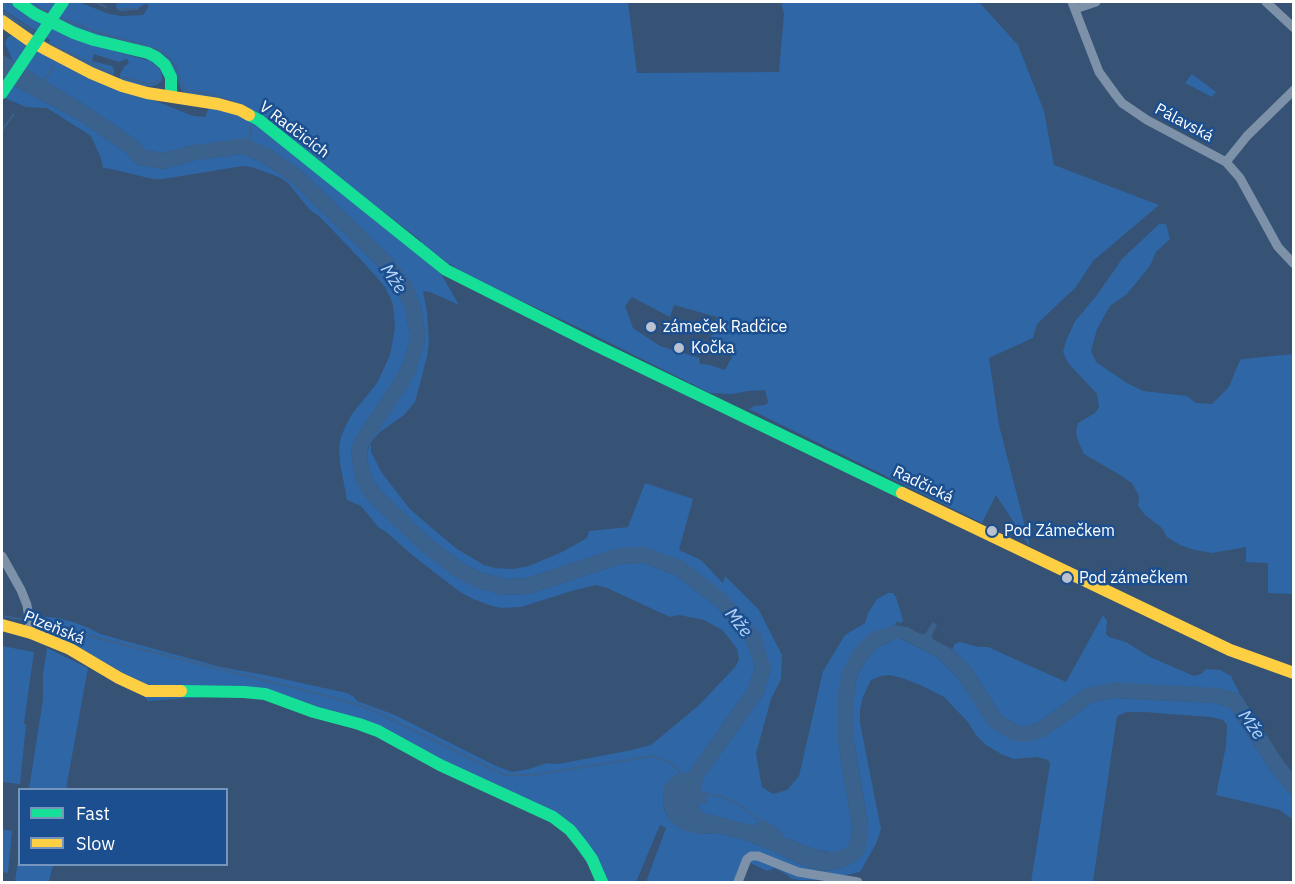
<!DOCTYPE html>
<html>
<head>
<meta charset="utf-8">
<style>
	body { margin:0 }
	#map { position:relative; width:1295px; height:884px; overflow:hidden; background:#365274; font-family:"IBM Plex Sans",sans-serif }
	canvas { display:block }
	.frame { position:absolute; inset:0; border:3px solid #fff; pointer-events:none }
	.legend { position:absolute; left:18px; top:788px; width:210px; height:78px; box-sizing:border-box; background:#1b4f8f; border:2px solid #7695bc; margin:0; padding:8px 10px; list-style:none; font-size:18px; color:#fff }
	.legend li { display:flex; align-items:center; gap:12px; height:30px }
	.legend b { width:30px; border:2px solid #7695bc }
</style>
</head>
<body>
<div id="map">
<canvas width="1295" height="884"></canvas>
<div class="frame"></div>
<ul class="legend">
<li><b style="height:8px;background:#16e098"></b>Fast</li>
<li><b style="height:8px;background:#ffcf43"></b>Slow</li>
</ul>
</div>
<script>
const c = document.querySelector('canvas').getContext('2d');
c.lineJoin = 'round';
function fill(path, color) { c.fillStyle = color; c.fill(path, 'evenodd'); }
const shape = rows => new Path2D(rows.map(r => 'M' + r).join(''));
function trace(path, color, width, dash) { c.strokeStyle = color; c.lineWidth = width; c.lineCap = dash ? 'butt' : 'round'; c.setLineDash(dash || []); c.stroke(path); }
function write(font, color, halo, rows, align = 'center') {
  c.font = font + ' "IBM Plex Sans",sans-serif'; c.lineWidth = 5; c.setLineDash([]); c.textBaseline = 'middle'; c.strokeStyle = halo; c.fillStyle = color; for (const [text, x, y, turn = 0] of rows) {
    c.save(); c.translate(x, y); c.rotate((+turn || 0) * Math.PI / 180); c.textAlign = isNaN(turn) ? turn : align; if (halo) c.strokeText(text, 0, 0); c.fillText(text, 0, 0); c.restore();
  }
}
const green = shape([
	[2,2,11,2,24,14,54,30,84,43,151,61,161,71,162,80,157,85,144,87,123,81,120,79,120,74,124,67,129,63,127,59,119,62,94,54,92,61,112,66,114,69,114,73,113,75,108,76,49,46,50,40,2,9],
	[25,2,79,2,109,14,121,16,143,15,149,6,145,4,135,10,120,11,116,7,117,2,628,2,637,73,779,72,784,14,781,2,979,2,1018,45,1044,111,1054,165,1159,205,1093,261,1076,287,1037,324,1033,338,989,358,999,425,1029,542,1029,546,996,495,982,523,749,409,755,406,765,405,768,402,765,390,748,391,732,394,710,393,588,332,475,279,448,263,421,243,420,240,355,190,360,207,441,274,459,305,430,292,423,291,427,312,429,342,427,357,415,402,404,415,380,432,371,443,371,452,382,473,410,509,426,523,457,549,484,565,495,568,513,569,529,566,562,552,587,538,589,531,628,527,645,483,693,499,679,550,701,560,723,583,725,576,759,610,782,655,781,679,771,699,756,754,762,787,773,794,787,790,799,776,823,671,845,635,865,623,868,613,877,599,888,593,893,593,896,597,903,620,901,626,895,625,887,628,838,694,838,742,852,826,850,844,848,847,840,851,833,853,814,849,784,837,777,828,757,823,753,826,704,813,699,808,697,804,707,803,701,792,701,785,704,777,763,695,771,668,727,595,618,548,527,578,504,579,480,572,463,563,431,539,380,490,372,478,368,463,367,452,369,447,424,346,425,332,421,306,395,261,302,171,270,149,193,145,163,153,145,150,135,139,88,107,13,61,5,43,8,37,12,35,124,93,156,101,193,116,205,117,212,100,186,94,181,89,174,69,163,55,154,50,90,35,46,15],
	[632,297,670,317,674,305,717,317,707,350,730,348,732,357,725,370,710,365,700,364,699,358,660,346,633,328,625,306],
	[1192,74,1216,92,1212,97,1185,83],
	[2,79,80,121,125,152,138,165,164,169,196,160,242,154,262,162,292,183,383,271,398,292,406,311,409,333,409,343,402,365,394,380,354,440,351,450,353,466,357,484,474,587,502,595,529,594,621,564,643,563,675,575,716,606,747,643,755,668,748,688,689,772,677,774,663,793,664,809,669,820,698,834,716,833,748,841,775,852,797,863,820,871,832,870,845,867,859,859,868,825,854,741,854,696,857,676,867,659,878,647,895,639,901,639,937,657,958,678,990,727,1044,737,1093,702,1115,698,1216,703,1230,708,1269,768,1287,791,1293,796,1293,820,1280,810,1216,795,1226,746,1227,725,1223,720,1211,717,1143,712,1127,712,1117,716,1093,882,1031,882,1050,764,1048,760,1037,757,1013,759,1001,754,986,745,976,735,967,721,944,697,920,685,902,678,890,675,881,676,871,680,863,697,860,710,860,723,881,829,876,844,860,872,824,880,800,880,792,879,787,875,775,868,767,871,744,860,735,882,646,882,666,828,660,825,636,882,599,882,587,857,558,825,402,745,272,700,229,695,148,701,142,694,39,633,35,616,58,618,73,622,89,628,100,634,221,667,265,675,347,693,353,696,357,701,395,715,496,766,512,772,529,769,547,763,558,764,632,750,651,745,698,706,736,666,739,659,737,649,728,637,722,630,704,620,679,615,670,617,607,588,596,585,575,590,521,607,503,608,492,606,473,599,460,592,412,555,385,531,379,528,361,506,347,500,340,463,339,447,341,437,345,427,352,414,377,383,390,355,395,328,393,305,390,297,385,287,364,263,321,218,309,209,288,183,279,177,251,167,243,166,163,179,153,179,111,169,103,168,101,158,91,136,47,108,26,107,2,97],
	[1159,224,1166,224,1170,239,1156,252,1150,266,1127,294,1110,306,1097,329,1091,351,1096,362,1127,383,1143,391,1187,396,1196,403,1212,404,1229,387,1239,362,1242,359,1293,354,1293,594,1268,593,1268,563,1246,562,1246,547,1212,553,1195,550,1180,545,1167,537,1162,528,1145,515,1138,506,1139,496,1132,483,1120,475,1084,454,1078,441,1076,432,1078,423,1095,413,1099,407,1097,394,1068,363,1063,352,1066,341,1075,321,1097,295,1122,259],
	[1103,615,1107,621,1106,634,1109,637,1126,642,1150,657,1194,676,1201,674,1206,669,1220,670,1231,676,1240,694,1218,688,1086,688,1037,723,1026,726,1018,726,1001,715,970,666,952,649,955,644,960,642,978,647,988,647,1066,682],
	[2,646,34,652,24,723,26,725,20,784,2,782],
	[47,648,88,668,66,789,29,789,43,699,43,674],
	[2,829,12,831,8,873,2,872],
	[19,852,20,864,53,865,49,882,15,882]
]);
const water = shape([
	[2,54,88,107,135,139,146,150,163,153,193,145,245,138,270,149,302,171,395,261,412,284,421,306,425,332,424,346,416,371,407,388,368,447,367,452,368,463,372,478,380,490,431,539,463,563,480,572,504,579,527,578,618,548,645,547,683,561,727,595,761,635,771,668,763,695,704,777,701,785,701,791,708,792,706,803,697,805,699,808,704,813,753,826,764,820,777,828,784,837,814,849,826,852,840,851,848,847,850,844,852,826,838,742,838,694,842,671,854,649,870,633,895,625,908,627,921,634,925,634,932,622,938,624,932,636,933,639,952,649,970,666,1001,715,1018,726,1026,726,1037,723,1086,688,1114,682,1218,688,1240,694,1282,759,1293,773,1293,796,1287,791,1269,768,1230,708,1216,703,1115,698,1093,702,1044,737,1027,742,1013,741,990,727,958,678,937,657,902,639,895,639,878,647,867,659,857,676,854,696,854,741,868,825,866,850,859,859,845,867,832,870,820,871,797,863,775,852,748,841,716,833,698,834,682,830,669,820,664,808,663,793,665,784,677,774,689,772,748,688,755,668,747,643,716,606,675,575,643,563,621,564,529,594,502,595,474,587,455,577,421,551,367,500,357,484,353,466,351,450,354,440,394,380,402,365,409,343,409,333,406,311,398,292,383,271,292,183,262,162,242,154,196,160,164,169,138,165,125,152,80,121,2,79]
]);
const pier = shape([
	[933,619,933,621,940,624,935,637,953,646,952,649,933,639,932,636,937,625,933,622,925,634,921,634,908,627,895,625,896,622,902,623,925,631,930,620]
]);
const stream = shape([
	[95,2,106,7],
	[32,5,51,14],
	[118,9,138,9],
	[2,11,37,34],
	[2,13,36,37],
	[59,18,94,31,142,45,161,51,170,58,177,69,183,87,187,91,209,94,239,104],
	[43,41,111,73],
	[123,77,144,83,152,83,157,82,159,79],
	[44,82,53,66],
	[2,130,14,114],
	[250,141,251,123],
	[2,616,25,620],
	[34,622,342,700,372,710,504,775,534,775,652,756,671,763,684,776],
	[705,794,723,797,738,804,763,823]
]);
const street = shape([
	[1072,2,1099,72,1115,94,1122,103,1147,120,1226,162,1240,178,1278,247,1294,264],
	[1266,2,1294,28],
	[1075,9,1096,2],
	[1226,162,1247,136,1294,90],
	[2,556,21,590,27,605,31,633],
	[738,882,747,859,751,856,758,856,798,872,858,882]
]);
const fast = shape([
	[18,2,35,14,74,33,94,40,148,53,156,57,165,65,171,77,171,96],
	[249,115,259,120,446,270,593,344,902,493],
	[181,691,244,692,265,694,314,712,359,724,378,731,440,765,553,817,570,830,582,845,592,859,602,882]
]);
const slow = shape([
	[2,21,29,40,47,50,91,73,122,86,147,93,218,104,240,110,249,115],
	[902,493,1230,650,1294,673],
	[2,625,31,633,70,649,119,678,147,691,181,691]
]);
const fastBridge = shape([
	[2,93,63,2]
]);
const markers = [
	[651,327,6,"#b9c2ce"],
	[679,348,6,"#b9c2ce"],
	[992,531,6,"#b9c2ce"],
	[1067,578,6,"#b9c2ce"]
];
const streetNames = [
	["Pálavská",1184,123,28],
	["V Radčicích",294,130,37],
	["Radčická",923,485,26],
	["Plzeňská",54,628,22]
];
const poiNames = [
	["zámeček Radčice",663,327],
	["Kočka",691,348],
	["Pod Zámečkem",1004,531],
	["Pod zámečkem",1079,578]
];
const waterNames = [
	["Mže",393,279,56],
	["Mže",738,623,51],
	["Mže",1251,725,55]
];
fill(green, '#2f66a5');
fill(water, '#3b618d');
fill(pier, '#365274');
trace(stream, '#3b618d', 2);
trace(street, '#7d92a8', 9);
trace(fast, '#16e098', 12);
trace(slow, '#ffcf43', 12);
trace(fastBridge, '#16e098', 12);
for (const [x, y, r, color] of markers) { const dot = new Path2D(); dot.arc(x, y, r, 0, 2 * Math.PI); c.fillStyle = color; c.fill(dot); trace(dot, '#1b4f8f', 2); }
write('16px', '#fff', '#1b4f8f', streetNames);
write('16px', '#fff', '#1b4f8f', poiNames, 'left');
write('italic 18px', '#b5d3f5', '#1b4f8f', waterNames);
</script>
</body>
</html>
